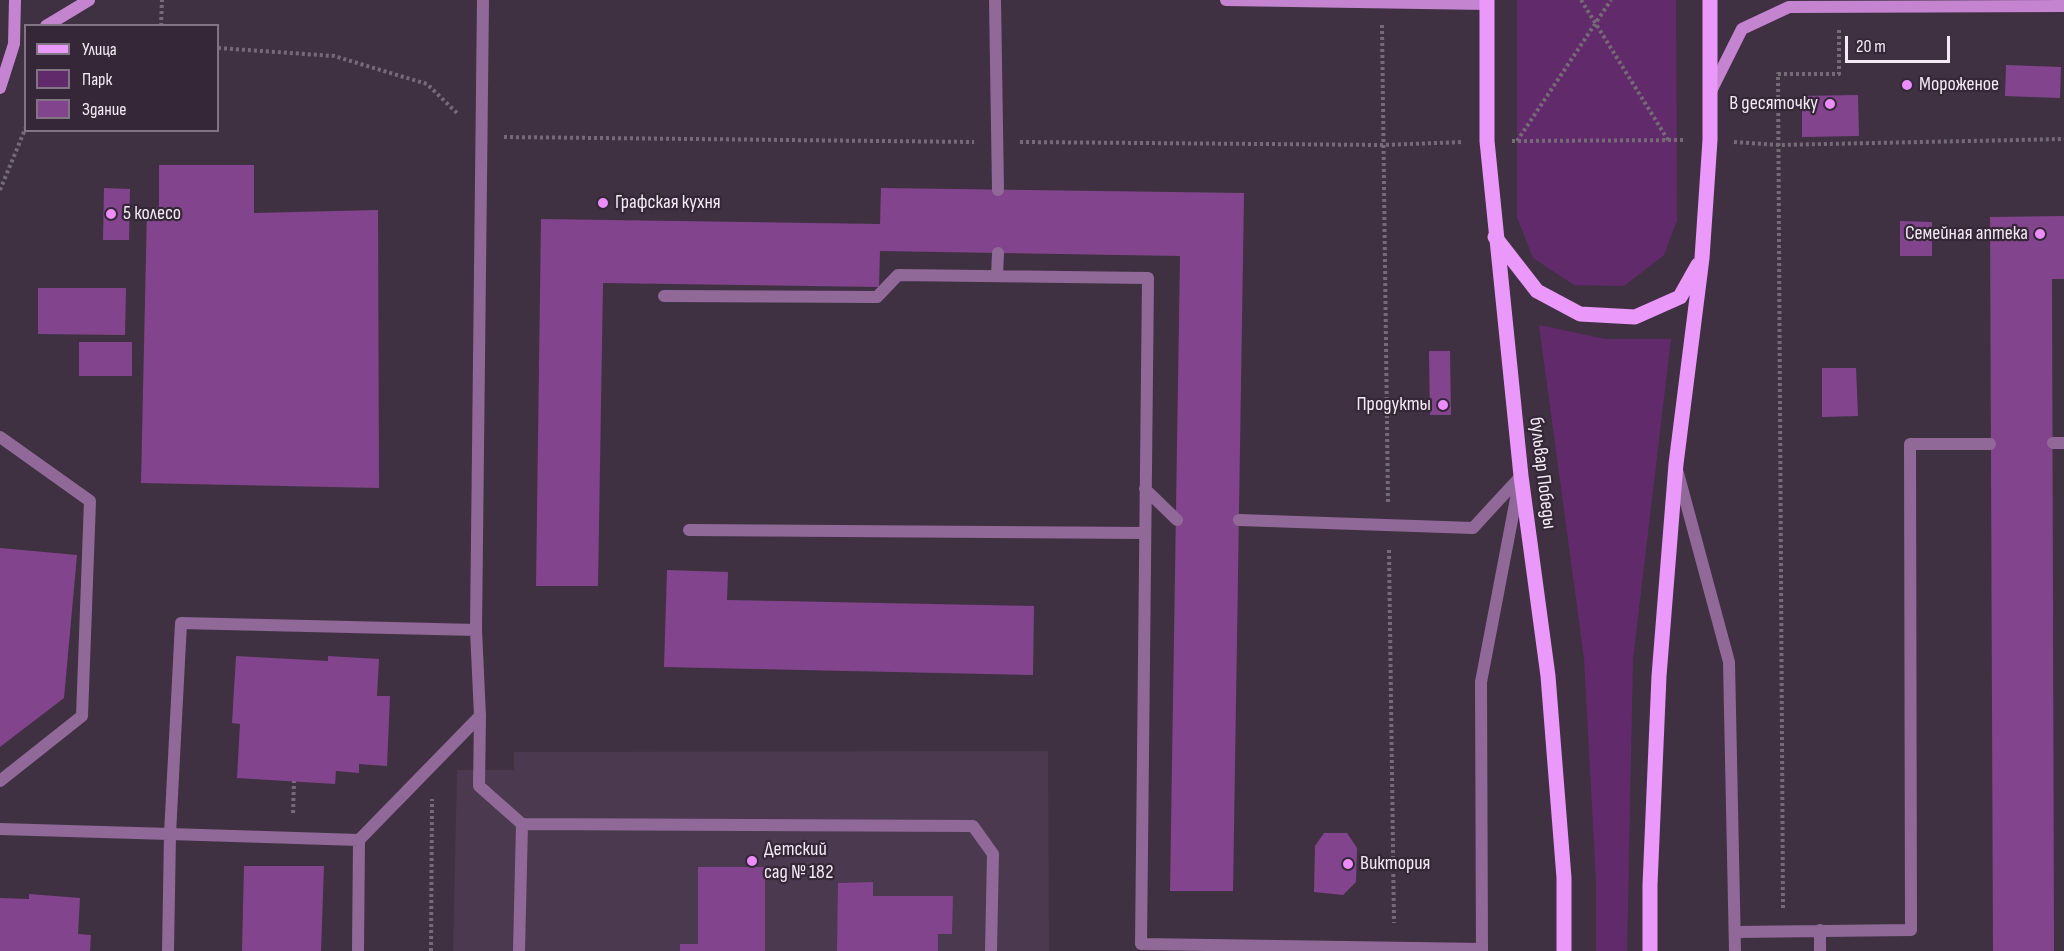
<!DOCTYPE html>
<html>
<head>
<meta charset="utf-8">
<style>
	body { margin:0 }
	#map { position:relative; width:2064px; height:951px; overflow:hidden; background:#3f3142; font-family:"Sofia Sans Condensed",sans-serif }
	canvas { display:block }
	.legend { position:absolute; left:24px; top:24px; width:195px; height:108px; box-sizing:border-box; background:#352737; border:2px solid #817583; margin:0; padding:8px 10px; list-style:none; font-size:18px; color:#f3eaf5 }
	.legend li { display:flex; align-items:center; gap:12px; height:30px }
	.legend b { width:30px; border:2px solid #817583 }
	.scale { position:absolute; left:1845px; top:36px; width:105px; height:27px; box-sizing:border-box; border:3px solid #f3eaf5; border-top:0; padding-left:8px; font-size:18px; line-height:21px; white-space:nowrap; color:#f3eaf5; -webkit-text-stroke:4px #352737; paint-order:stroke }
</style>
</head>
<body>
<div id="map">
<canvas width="2064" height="951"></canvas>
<ul class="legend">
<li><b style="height:8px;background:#eb98fb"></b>Улица</li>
<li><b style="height:16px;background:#612b6b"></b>Парк</li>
<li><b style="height:16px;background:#82458d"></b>Здание</li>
</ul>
<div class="scale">20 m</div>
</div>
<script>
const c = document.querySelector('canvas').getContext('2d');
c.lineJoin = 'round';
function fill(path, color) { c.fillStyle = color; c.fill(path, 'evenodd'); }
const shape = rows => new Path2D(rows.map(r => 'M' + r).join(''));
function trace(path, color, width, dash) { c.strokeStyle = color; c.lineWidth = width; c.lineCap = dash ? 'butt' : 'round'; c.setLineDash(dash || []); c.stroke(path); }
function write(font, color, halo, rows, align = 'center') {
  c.font = font + ' "Sofia Sans Condensed",sans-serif'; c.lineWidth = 4.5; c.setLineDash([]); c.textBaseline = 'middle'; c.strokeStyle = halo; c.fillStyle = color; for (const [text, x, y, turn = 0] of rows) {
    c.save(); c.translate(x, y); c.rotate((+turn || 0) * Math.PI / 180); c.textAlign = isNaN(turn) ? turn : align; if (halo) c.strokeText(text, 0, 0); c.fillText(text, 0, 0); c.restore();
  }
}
const built = shape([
	[1048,751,1049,951,453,951,457,770,514,770,514,752]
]);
const green = shape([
	[1517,0,1676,0,1677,220,1664,255,1624,286,1574,285,1533,258,1517,217],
	[1539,325,1605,339,1671,339,1633,659,1627,951,1596,951,1596,881,1584,658]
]);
const building = shape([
	[2006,65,2061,67,2060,98,2005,96],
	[1858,95,1859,136,1802,137,1802,96],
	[159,165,254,165,254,213,378,210,379,488,141,483,147,209,159,208],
	[104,188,130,189,129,240,103,240],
	[881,188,1244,193,1233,891,1170,891,1180,256,880,251,879,287,603,283,598,586,536,586,541,219,880,224],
	[2064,216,2064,279,2052,279,2054,951,1993,951,1990,217],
	[1900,221,1932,222,1932,256,1900,256],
	[38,288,126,288,125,335,38,334],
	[79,342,132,342,132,376,79,376],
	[1429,351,1450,351,1451,415,1430,415],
	[1822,368,1856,368,1858,416,1822,417],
	[0,548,77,555,64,698,0,747],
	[667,570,728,572,727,600,1034,606,1033,675,664,667],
	[236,656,328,661,328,656,379,659,377,696,390,696,387,766,359,764,359,773,336,771,335,784,237,778,240,724,232,723],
	[1324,833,1347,833,1357,848,1356,882,1343,895,1314,892,1315,846],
	[244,866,324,866,321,951,242,951],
	[698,867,765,867,765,951,680,951,680,944,698,944],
	[873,882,873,896,953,896,952,934,938,934,938,951,837,951,838,883],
	[29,894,80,898,78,934,91,935,90,951,0,951,0,898,29,899]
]);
const path = shape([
	[1581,0,1668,140],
	[1382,25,1388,503],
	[161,26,162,0],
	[218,48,334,56,427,84,458,114],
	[504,137,974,142],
	[1512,141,1685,140],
	[1517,141,1611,0],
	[1020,142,1382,145,1463,142],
	[1734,142,1779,145,2064,139],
	[0,190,26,127],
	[1389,550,1394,923],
	[293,813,294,781],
	[1783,908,1778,74,1839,74,1839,29],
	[431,951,432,799]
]);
const lane = shape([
	[995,0,998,190],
	[997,276,998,253],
	[664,296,877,297,898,275,1148,278,1141,944,1482,949],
	[0,437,90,501,82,716,0,781],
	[2053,443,2064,443],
	[1145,489,1177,520],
	[1239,520,1473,528,1521,476],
	[689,530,1144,533],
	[480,716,479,786,522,824,973,826,993,854,991,951],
	[0,829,170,834,181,623,476,630],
	[1820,930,1820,951],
	[1735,932,1911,930,1910,444,1990,444],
	[168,951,170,834,359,840,480,716,476,630,483,0],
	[358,951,359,840],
	[519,951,522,824]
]);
const street = shape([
	[1678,473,1729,662,1735,951],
	[1482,951,1481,682,1519,483]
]);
const secondary = shape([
	[1226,0,1487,4],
	[46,26,89,0],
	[0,88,14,44,15,0],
	[1711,91,1742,29,1789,7,2064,6]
]);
const primary = shape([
	[1487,0,1487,141,1521,476,1548,676,1564,878,1564,951],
	[1495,237,1537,291,1580,314,1635,317,1680,297,1698,265],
	[1650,951,1650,885,1659,676,1676,464,1702,258,1710,140,1710,0]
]);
const markers = [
	[1907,85,6,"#eb8dfc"],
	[1830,104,6,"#eb8dfc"],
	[603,203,6,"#eb8dfc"],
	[111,214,6,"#eb8dfc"],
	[2040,234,6,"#eb8dfc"],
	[1443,405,6,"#eb8dfc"],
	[752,861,6,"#eb8dfc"],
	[1348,864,6,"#eb8dfc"]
];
const poiNames = [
	["Мороженое",1919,85],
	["В десяточку",1818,104,"right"],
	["Графская кухня",615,203],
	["5 колесо",123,214],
	["Семейная аптека",2028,234,"right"],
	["Продукты",1431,405,"right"],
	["Детский",764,850],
	["сад № 182",764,873],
	["Виктория",1360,864]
];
const streetNames = [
	["бульвар Победы",1542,473,83]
];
fill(built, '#4b394f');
fill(green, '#612b6b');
fill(building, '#82458d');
trace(path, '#766a79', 4, [3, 3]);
trace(lane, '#916999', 12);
trace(street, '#916999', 12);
trace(secondary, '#c484d0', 12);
trace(primary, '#eb98fb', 15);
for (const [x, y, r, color] of markers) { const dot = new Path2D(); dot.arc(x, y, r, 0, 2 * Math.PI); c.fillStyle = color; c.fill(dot); trace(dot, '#352737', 2); }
write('20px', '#f3eaf5', '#352737', poiNames, 'left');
write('20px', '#f3eaf5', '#352737', streetNames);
</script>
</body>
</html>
